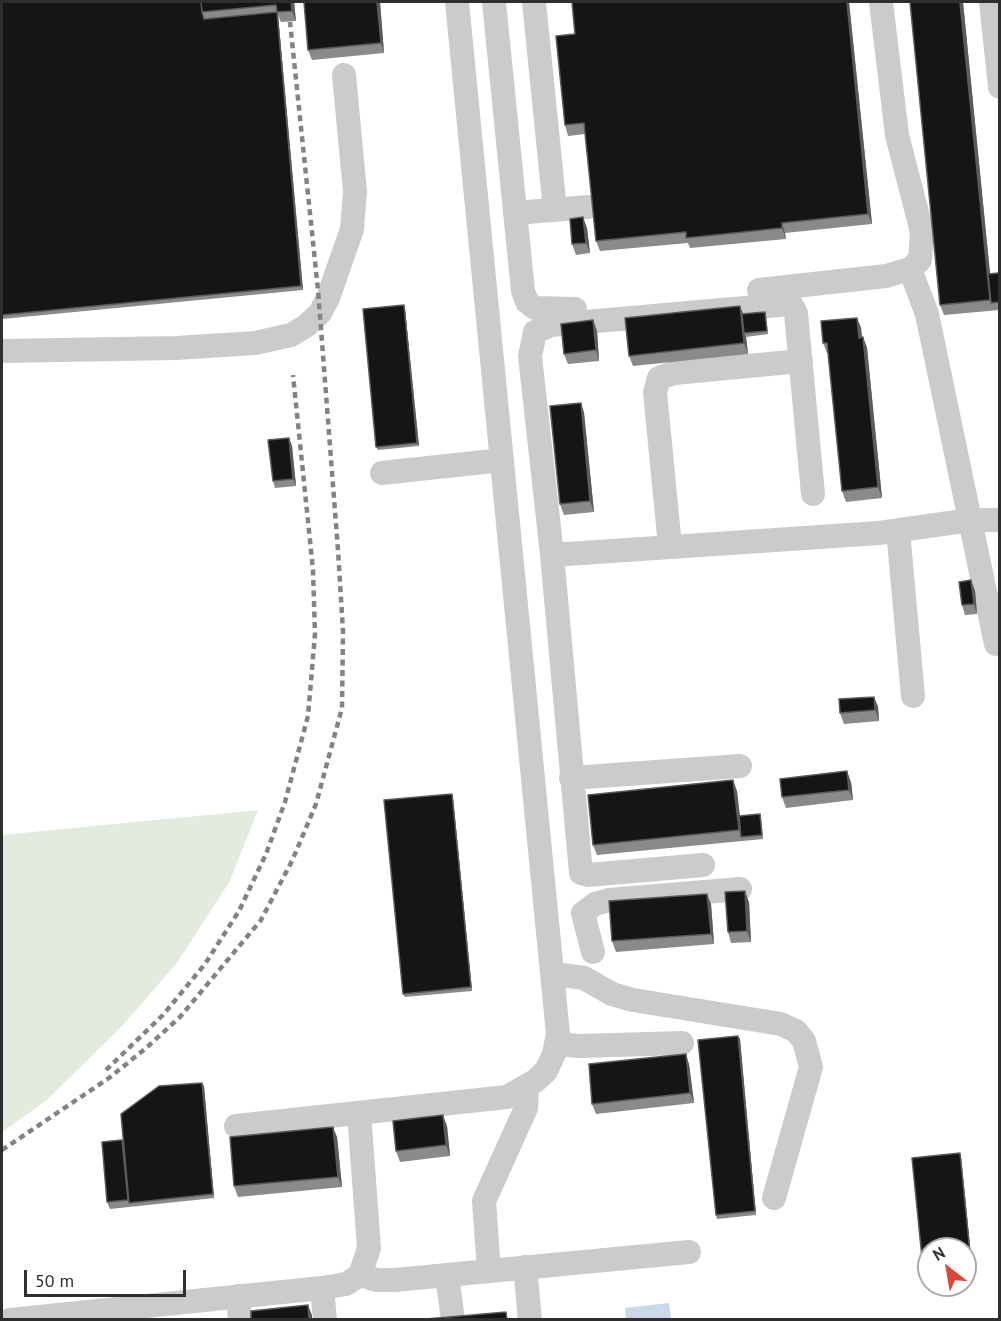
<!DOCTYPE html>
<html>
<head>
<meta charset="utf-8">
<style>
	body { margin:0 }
	#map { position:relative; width:1001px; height:1321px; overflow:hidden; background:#fff; font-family:"PT Sans",sans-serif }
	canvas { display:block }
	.frame { position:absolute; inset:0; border:3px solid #2e2e2e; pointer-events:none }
	.north { position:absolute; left:917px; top:1237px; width:60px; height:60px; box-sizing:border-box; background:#fff; border:2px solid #ababab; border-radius:50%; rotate:329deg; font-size:16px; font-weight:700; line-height:24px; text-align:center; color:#2e2e2e }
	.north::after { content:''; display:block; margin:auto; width:21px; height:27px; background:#db473a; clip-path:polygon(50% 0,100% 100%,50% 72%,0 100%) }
	.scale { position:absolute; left:24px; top:1270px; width:162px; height:27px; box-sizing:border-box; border:3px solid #2e2e2e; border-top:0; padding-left:8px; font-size:18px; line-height:21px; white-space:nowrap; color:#2e2e2e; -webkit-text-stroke:4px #fff; paint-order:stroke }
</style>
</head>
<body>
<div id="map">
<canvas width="1001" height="1321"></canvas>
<div class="frame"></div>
<div class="north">N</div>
<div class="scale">50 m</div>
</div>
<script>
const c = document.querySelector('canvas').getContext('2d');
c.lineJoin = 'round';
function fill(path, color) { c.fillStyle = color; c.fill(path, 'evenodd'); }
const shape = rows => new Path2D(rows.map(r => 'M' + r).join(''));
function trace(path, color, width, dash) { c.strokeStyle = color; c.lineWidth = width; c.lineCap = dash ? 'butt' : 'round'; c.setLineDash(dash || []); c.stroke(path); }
const green = shape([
	[258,810,230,881,177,963,123,1025,47,1100,2,1132,2,835]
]);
const water = shape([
	[669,1303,671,1319,626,1319,625,1308]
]);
const minor = shape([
	[494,2,523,291,527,302,535,308,575,309],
	[534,2,555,210],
	[991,2,1000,87],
	[515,213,588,207],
	[910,269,927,314,970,520,1000,520],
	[759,290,886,276,910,269,920,260,922,232,897,135,881,2],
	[2,351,176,348,255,343,291,335,306,326,320,313,328,298,352,229,355,192,344,75],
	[382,473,502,460],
	[813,494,796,313,791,304,551,325,535,332,530,356,552,555,879,533,970,520,996,644],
	[898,530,913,696],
	[670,546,655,392,659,378,674,373,801,361],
	[552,555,581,873,588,875,703,865],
	[571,778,740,766],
	[593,952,583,913,595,904,609,900,740,889],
	[554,974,584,978,612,994,633,1000,781,1024,796,1031,804,1041,811,1067,774,1198],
	[556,1044,580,1046,682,1043],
	[359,1113,369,1248,360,1275],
	[236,1126,507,1097,535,1081,546,1071,554,1054,558,1034,457,2],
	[525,1267,530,1320],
	[489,1271,484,1201,526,1108,527,1086],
	[447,1275,453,1320],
	[322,1288,325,1320],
	[238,1296,240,1320],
	[10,1320,322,1288,346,1284,360,1275,377,1280,395,1280,689,1252]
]);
const rail = shape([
	[106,1070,163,1015,205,964,239,911,266,854,285,802,308,716,315,634,313,570,293,375],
	[2,1150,109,1078,145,1049,180,1017,261,920,292,861,316,804,342,708,343,631,338,550,318,290,290,22]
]);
const wall = shape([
	[2,2,294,2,296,21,281,22,278,15,303,290,2,319],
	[380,2,384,53,312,60,308,50],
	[572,2,849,2,872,224,785,233,786,239,690,248,688,243,600,251,596,241,585,134,568,136,565,125,575,34],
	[963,2,990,274,999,273,999,310,944,315,940,305],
	[587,228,590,253,576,255,572,244],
	[405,309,419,446,378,450,376,447],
	[743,314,766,316,768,334,746,337,748,354,633,366,629,356],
	[857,318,861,328,862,338,863,337,867,348,882,498,846,502,842,491,828,353,827,353,823,343],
	[593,320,597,331,599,361,568,364,564,354],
	[581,403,584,413,594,512,564,515,560,504],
	[289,438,292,446,296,486,275,488,273,481],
	[971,580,975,591,977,614,965,615,962,605],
	[874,697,878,707,879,721,844,724,840,713],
	[851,782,853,800,786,808,782,797],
	[737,791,740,816,760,814,761,817,763,839,597,855,593,845],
	[452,794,453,798,472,991,405,997,403,994],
	[749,902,751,942,731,943,728,932],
	[711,904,714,944,616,952,612,941],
	[738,1036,740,1039,756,1215,717,1219,716,1215],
	[689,1064,694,1103,596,1114,592,1104],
	[204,1086,214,1198,110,1209,107,1202,124,1143],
	[447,1126,450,1156,400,1162,396,1151],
	[337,1137,342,1187,238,1197,234,1186],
	[961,1157,971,1256,965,1257,965,1249,929,1249,929,1261,923,1262,922,1258]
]);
const shadedWall = shape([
	[291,2,294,2,296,21,292,11],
	[377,2,380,2,384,53,381,43],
	[847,2,849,2,872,224,868,214],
	[960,2,963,2,993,303,991,303,994,310,990,300],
	[277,12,278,15,303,290,301,286],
	[583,217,587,228,590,253,586,243],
	[782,223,785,233,786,239,782,228],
	[404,305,405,309,419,446,417,443],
	[740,306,744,316,744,333,746,337,748,354,744,343],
	[857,318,861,328,863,348,859,338],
	[593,320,597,331,599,361,596,350],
	[863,337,867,348,882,498,878,487],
	[581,403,584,413,594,512,590,501],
	[289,438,292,446,296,486,293,479],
	[971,580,975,591,977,614,974,604],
	[874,697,878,707,879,721,875,710],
	[847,771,851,782,853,800,849,790],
	[733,780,737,791,742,837,741,837,739,830],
	[452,794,453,798,472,991,471,987],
	[745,891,749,902,751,942,747,931],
	[707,894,711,904,714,944,711,934],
	[738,1036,740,1039,756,1215,755,1211],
	[686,1054,689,1064,694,1103,690,1093],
	[202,1083,204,1086,214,1198,213,1194],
	[443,1115,447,1126,450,1156,446,1145],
	[333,1127,337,1137,342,1187,338,1177],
	[960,1153,961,1157,971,1256,970,1253],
	[308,1305,312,1315,312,1320,309,1320]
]);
const building = shape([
	[2,2,201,2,202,12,204,19,277,12,301,286,2,315,2,2],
	[201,2,291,2,292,11,277,12,276,5,202,12,201,2],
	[304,2,377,2,381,43,308,50,304,2],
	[572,2,847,2,868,214,782,223,782,228,686,238,686,232,596,241,584,123,565,125,556,36,575,34,572,2],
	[910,2,960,2,990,300,940,305,910,2],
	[583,217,586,243,572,244,570,219,583,217],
	[999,273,999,302,991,303,988,274,999,273],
	[404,305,417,443,376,447,363,309,404,305],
	[740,306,744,343,629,356,625,318,740,306],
	[765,312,767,331,744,333,742,314,765,312],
	[857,318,859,338,863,337,878,487,842,491,827,343,823,343,821,321,857,318],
	[593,320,596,350,564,354,561,324,593,320],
	[581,403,590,501,560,504,550,406,581,403],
	[289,438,293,479,273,481,268,440,289,438],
	[971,580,974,604,962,605,959,582,971,580],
	[874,697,875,710,840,713,839,699,874,697],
	[847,771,849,790,782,797,780,779,847,771],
	[733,780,739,830,593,845,588,795,733,780],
	[452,794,471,987,403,994,384,800,452,794],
	[760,814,762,835,741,837,739,816,760,814],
	[745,891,747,931,728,932,725,892,745,891],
	[707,894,711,934,612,941,609,901,707,894],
	[738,1036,755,1211,716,1215,698,1040,738,1036],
	[686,1054,690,1093,592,1104,589,1064,686,1054],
	[202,1083,213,1194,129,1203,121,1114,159,1086,202,1083],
	[443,1115,446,1145,396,1151,393,1121,443,1115],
	[333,1127,338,1177,234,1186,230,1137,333,1127],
	[122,1140,128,1200,107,1202,102,1142,122,1140],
	[960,1153,970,1253,965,1253,965,1249,929,1249,929,1257,922,1258,912,1158,960,1153],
	[308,1305,309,1320,251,1320,251,1311,308,1305],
	[506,1312,507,1320,426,1319,506,1312]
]);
fill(green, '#e2ebdd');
fill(water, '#cad8ea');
trace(minor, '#cbcbcb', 24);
trace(rail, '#838383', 4.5, [6, 4.5]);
fill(wall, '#8a8a8a');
fill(shadedWall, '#5b5b5b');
fill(building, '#151515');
trace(building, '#5b5b5b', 1.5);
</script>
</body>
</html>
